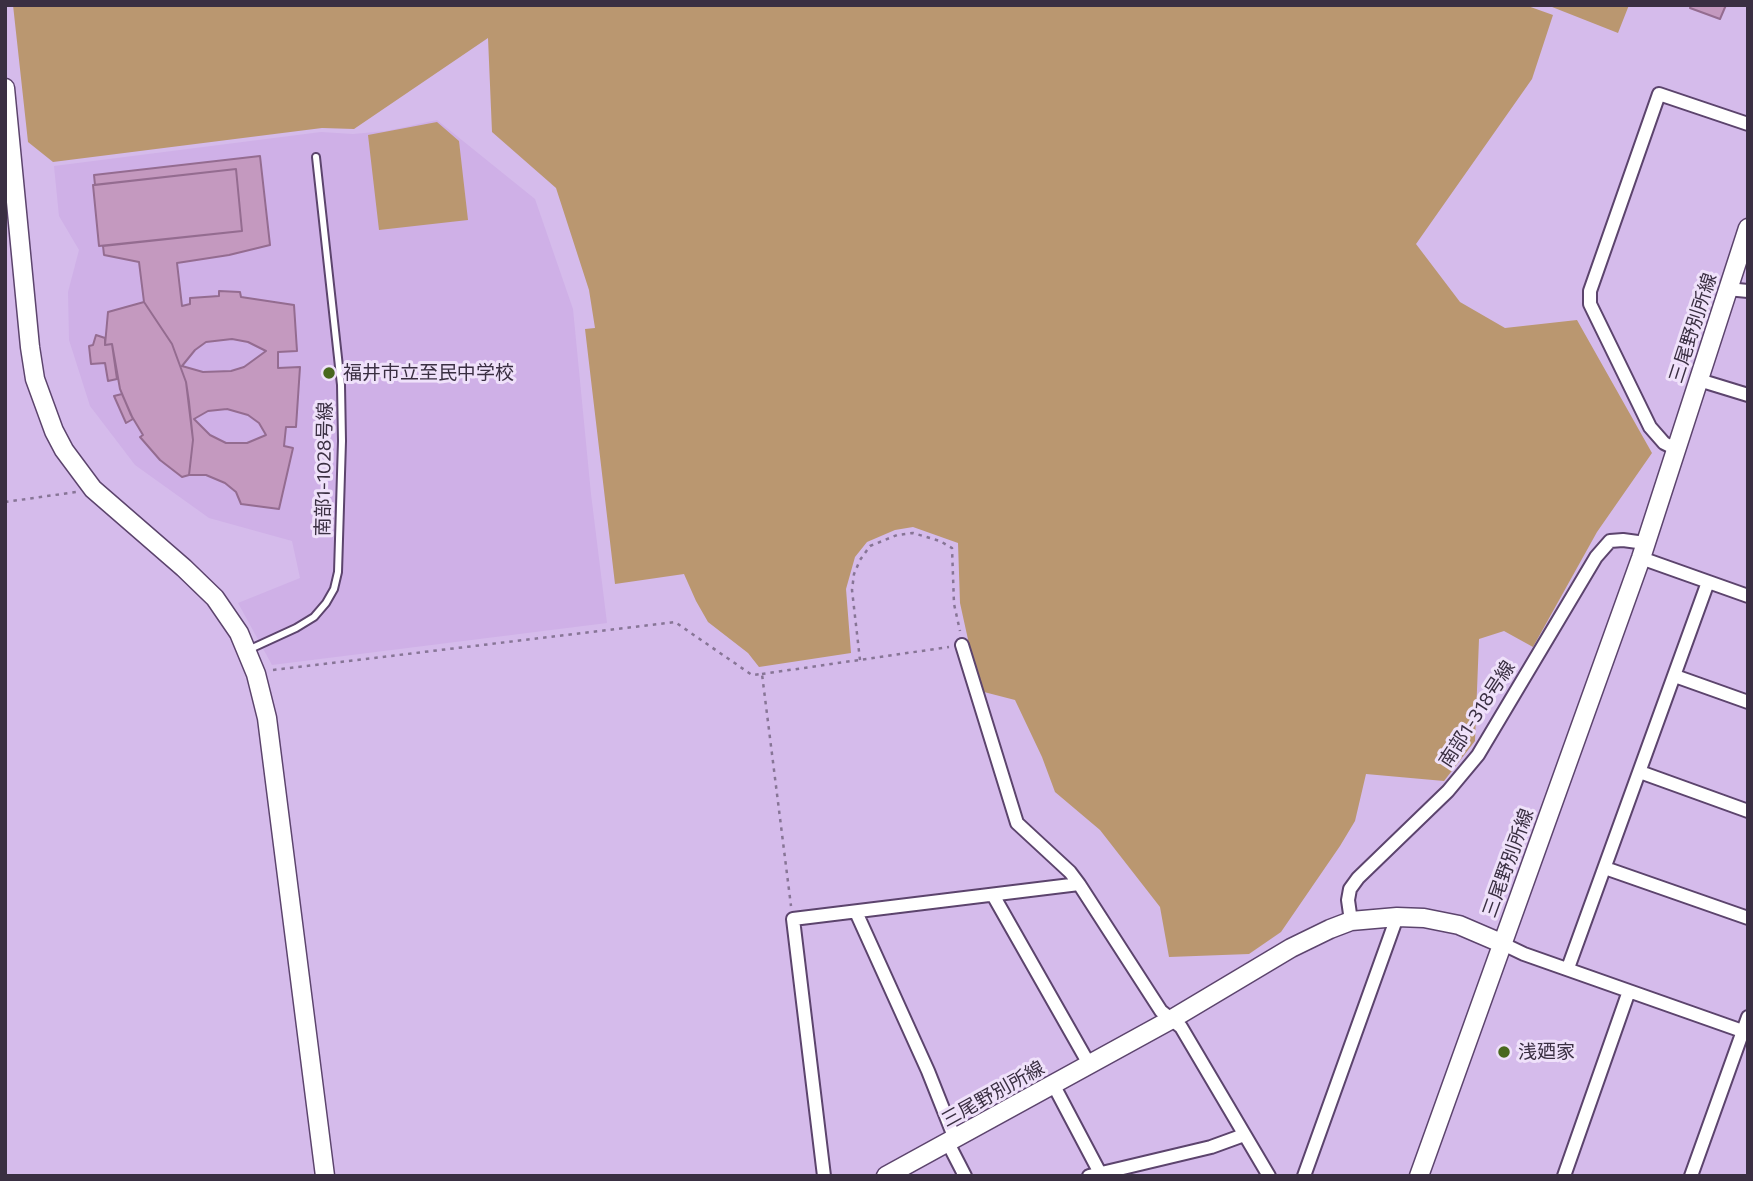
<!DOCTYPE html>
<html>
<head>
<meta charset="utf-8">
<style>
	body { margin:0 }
	#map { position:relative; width:1753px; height:1181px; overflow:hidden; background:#d5bbeb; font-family:Commissioner,sans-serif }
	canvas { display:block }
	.frame { position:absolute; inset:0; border:7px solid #3a2f42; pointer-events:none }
</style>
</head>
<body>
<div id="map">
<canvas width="1753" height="1181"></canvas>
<div class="frame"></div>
</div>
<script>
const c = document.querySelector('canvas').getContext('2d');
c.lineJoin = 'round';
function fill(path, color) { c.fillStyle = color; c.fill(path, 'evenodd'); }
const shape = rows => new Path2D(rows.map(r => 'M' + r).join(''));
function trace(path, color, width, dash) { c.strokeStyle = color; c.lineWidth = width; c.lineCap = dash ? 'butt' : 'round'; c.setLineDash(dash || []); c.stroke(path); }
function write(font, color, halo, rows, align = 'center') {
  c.font = font + ' Commissioner,"Noto Sans JP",sans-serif'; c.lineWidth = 6; c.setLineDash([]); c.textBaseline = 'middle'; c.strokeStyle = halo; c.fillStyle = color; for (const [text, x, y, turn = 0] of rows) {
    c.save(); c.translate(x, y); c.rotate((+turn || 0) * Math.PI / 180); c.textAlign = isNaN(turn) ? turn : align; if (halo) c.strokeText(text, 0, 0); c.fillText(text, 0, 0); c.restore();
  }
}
const built = shape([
	[437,120,535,199,573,309,591,494,607,623,272,665,238,603,300,578,292,541,209,518,135,465,90,406,69,340,68,292,79,250,59,216,54,166,321,132,353,134,386,131]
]);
const green = shape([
	[13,5,1525,5,1553,15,1532,79,1416,244,1460,302,1505,328,1577,320,1652,453,1597,532,1533,647,1504,631,1479,639,1475,741,1444,781,1366,774,1355,821,1340,846,1281,932,1249,954,1169,957,1160,907,1100,830,1055,792,1042,757,1015,700,984,692,969,644,960,603,958,543,913,527,895,530,867,542,855,557,846,589,851,653,759,667,748,653,708,622,696,601,684,574,615,584,585,329,595,328,589,290,556,188,492,132,488,38,354,129,322,128,53,162,28,142],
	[1547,5,1629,5,1618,33],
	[437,122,459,141,468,220,379,230,368,135]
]);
const building = shape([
	[1691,5,1726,5,1720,19,1690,8,1691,5],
	[260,156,270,245,229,255,177,263,182,306,190,304,190,298,219,296,219,291,240,292,241,297,294,305,297,351,278,352,278,368,300,367,296,427,286,427,284,446,293,448,279,509,241,504,236,492,225,483,206,475,189,475,193,440,189,402,186,382,172,344,144,302,139,262,104,255,103,246,242,231,236,169,95,185,94,175,260,156],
	[232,339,248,342,266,351,244,367,231,371,203,372,182,366,195,350,206,342,232,339],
	[227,409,248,415,259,423,266,435,247,443,226,443,210,435,194,419,208,411,227,409],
	[236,169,242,231,99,246,93,185,236,169],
	[144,302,172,344,186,382,193,440,189,475,182,477,160,460,140,437,143,435,131,415,120,389,112,344,105,345,108,312,144,302],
	[96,335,105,338,105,345,112,344,117,379,108,381,105,363,91,364,89,346,93,345,96,335],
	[122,394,133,419,126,423,114,396,122,394]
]);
const path = shape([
	[5,502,76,492],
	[860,660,852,590,854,574,860,560,870,546,897,535,913,533,940,541,952,548,954,604,960,631],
	[273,670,675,622,752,675,762,674,791,906],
	[762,674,949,647]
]);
const lane = shape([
	[248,650,296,628,314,617,326,603,334,589,338,572,342,441,341,385,316,157]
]);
const street = shape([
	[1727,289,1748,291],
	[1699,380,1748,395],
	[1676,449,1664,443,1650,427,1590,304,1590,291,1659,94,1748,124],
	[1641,558,1748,596],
	[962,645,1017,823,1070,872,1079,884],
	[1675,676,1748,702],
	[1640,772,1748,811],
	[1605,868,1748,918],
	[993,895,1089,1064],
	[856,912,928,1071,955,1139],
	[1351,921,1348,900,1350,889,1358,878,1448,791,1478,755,1596,557,1610,541,1623,540,1645,543],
	[1501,943,1524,954,1748,1033],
	[1568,968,1708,582],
	[1053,1084,1100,1173],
	[948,1143,965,1176],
	[824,1176,793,919,1079,884,1161,1011,1181,1027,1269,1176],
	[1089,1176,1211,1147,1244,1135],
	[1304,1176,1397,917],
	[1564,1176,1629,991],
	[1691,1176,1748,1017]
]);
const secondary = shape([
	[5,88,30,347,35,379,54,431,64,450,93,489,184,568,215,598,239,633,256,674,267,718,325,1176],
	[886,1176,1172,1019,1291,948,1330,929,1351,921,1397,917,1424,918,1459,925,1501,943],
	[1419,1176,1641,558,1748,228]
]);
const markers = [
	[329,373,7,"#48681d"],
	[1504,1052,7,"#48681d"]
];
const streetNames = [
	["三尾野別所線",1693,328,-72],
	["南部1-1028号線",324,469,-89],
	["南部1-318号線",1477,714,-57],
	["三尾野別所線",1508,863,-70],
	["三尾野別所線",993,1094,-29]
];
const poiNames = [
	["福井市立至民中学校",343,373],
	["浅廼家",1518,1052]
];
fill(built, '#cfb0e7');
fill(green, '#ba9770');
fill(building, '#c499bf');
trace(building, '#946c90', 2);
trace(lane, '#5c446d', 10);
trace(street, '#5c446d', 16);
trace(secondary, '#5c446d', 21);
trace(path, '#877596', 2.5, [3.5, 5]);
trace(lane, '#fff', 6);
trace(street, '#fff', 12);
trace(secondary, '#fff', 18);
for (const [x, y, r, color] of markers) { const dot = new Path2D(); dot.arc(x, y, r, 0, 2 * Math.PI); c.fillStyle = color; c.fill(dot); trace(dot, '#efe1fa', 2.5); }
write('19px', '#3a2f42', '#efe1fa', streetNames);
write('19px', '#3a2f42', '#efe1fa', poiNames, 'left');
</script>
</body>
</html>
